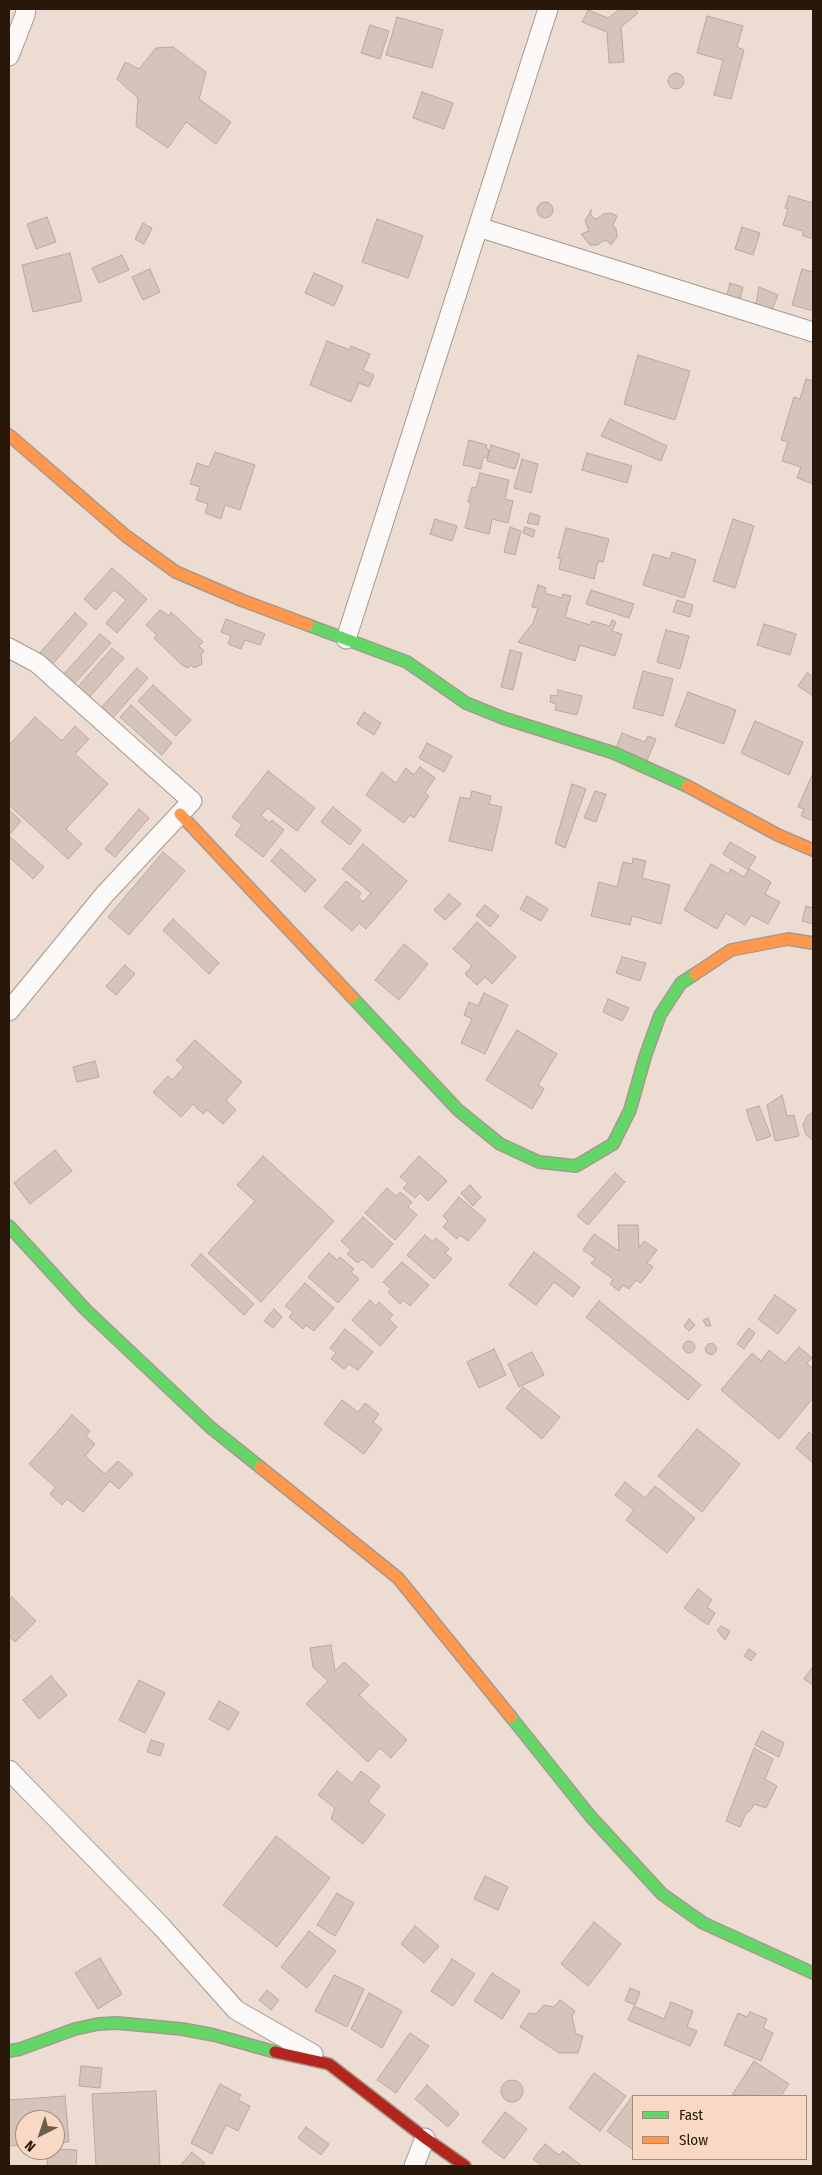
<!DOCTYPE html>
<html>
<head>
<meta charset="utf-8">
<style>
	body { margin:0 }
	#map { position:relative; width:822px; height:2175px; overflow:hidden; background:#ecdcd1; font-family:"Fira Sans Condensed",sans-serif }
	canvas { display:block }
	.frame { position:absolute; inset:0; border:10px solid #29170a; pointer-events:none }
	.legend { position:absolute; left:632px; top:2095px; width:175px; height:65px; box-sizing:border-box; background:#f8d9c5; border:1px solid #a58b7a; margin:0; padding:6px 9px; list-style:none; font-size:15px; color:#29170a }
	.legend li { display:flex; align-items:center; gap:10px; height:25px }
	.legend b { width:25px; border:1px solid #a58b7a }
	.north { position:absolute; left:15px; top:2110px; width:50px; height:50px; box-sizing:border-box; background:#f8d9c5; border:1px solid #a58b7a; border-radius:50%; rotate:221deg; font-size:14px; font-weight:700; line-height:20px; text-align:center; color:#29170a }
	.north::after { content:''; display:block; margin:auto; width:18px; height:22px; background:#6d5c50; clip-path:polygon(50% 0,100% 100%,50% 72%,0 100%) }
</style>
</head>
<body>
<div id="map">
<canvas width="822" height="2175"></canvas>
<div class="frame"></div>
<ul class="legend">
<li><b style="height:6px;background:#63d668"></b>Fast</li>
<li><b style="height:6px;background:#ff974d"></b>Slow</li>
</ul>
<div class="north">N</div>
</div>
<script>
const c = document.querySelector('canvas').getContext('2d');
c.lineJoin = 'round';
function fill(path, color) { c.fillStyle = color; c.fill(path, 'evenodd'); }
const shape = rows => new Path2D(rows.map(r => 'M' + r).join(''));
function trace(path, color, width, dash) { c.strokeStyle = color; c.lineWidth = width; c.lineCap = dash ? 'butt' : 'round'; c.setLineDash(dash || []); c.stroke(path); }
const building = shape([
	[620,9,635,9,638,13,621,27,624,62,609,63,607,32,582,22,588,10,608,18,620,9],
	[707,16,743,26,737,47,744,50,731,99,714,95,723,60,697,53,707,16],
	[397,17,443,30,432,68,386,55,397,17],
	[370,25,389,31,380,59,361,53,370,25],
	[173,47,206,72,199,99,231,122,216,144,186,122,168,148,136,126,138,98,117,79,125,62,139,69,156,48,173,47],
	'668 81a8 8 0 1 1 16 0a8 8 0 1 1-16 0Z',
	[422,92,453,103,444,129,413,118,422,92],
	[789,196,813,203,813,239,803,236,803,231,783,225,788,209,785,208,789,196],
	'537 210a8 8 0 1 1 16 0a8 8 0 1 1-16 0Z',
	[591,210,591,215,595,219,600,217,603,214,611,213,617,216,613,225,616,229,617,237,611,245,608,241,602,241,598,245,590,245,581,234,589,231,585,221,591,210],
	[47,217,56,242,36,249,27,224,47,217],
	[377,219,423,236,408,278,362,262,377,219],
	[143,223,152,228,144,244,135,239,143,223],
	[742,227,760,233,753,255,735,249,742,227],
	[70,253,82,301,33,312,22,265,70,253],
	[122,255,129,270,99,283,92,268,122,255],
	[150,269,160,292,143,300,132,277,150,269],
	[802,269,813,272,813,311,792,305,802,269],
	[314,273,343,286,334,306,305,293,314,273],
	[730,283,743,287,739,303,726,299,730,283],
	[759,287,778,295,772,310,756,304,759,287],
	[327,341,350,350,351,346,370,354,363,370,374,375,369,387,359,383,351,402,310,385,327,341],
	[638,355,690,371,675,420,624,404,638,355],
	[806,379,813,381,813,484,797,478,801,467,782,461,788,442,781,440,794,397,800,399,806,379],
	[610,419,667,446,661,461,601,436,610,419],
	[469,440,487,445,486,448,489,450,487,458,483,457,481,469,463,465,469,440],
	[491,445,520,454,515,469,487,461,491,445],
	[215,452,255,465,240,510,225,505,221,519,205,513,208,504,196,500,200,487,190,484,197,463,209,467,215,452],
	[587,453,632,466,627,483,582,470,587,453],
	[522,459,538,464,531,493,514,488,522,459],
	[480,473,509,480,505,499,513,501,508,523,492,519,489,534,465,528,471,503,468,502,472,487,476,488,480,473],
	[530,513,540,516,538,525,527,523,530,513],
	[435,519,457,526,452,541,430,534,435,519],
	[733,519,754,526,735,588,713,581,733,519],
	[510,527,521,531,515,555,504,552,510,527],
	[525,527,535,530,533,537,523,533,525,527],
	[566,528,609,539,603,562,598,561,594,579,559,569,561,559,558,558,566,528],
	[672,552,696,560,684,598,643,585,653,554,670,559,672,552],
	[112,568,147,599,117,633,106,623,126,600,114,590,96,610,84,599,112,568],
	[538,585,546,588,545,593,562,598,563,594,571,596,565,617,590,625,592,621,610,626,612,620,616,622,612,631,622,634,615,656,580,645,575,661,518,642,533,623,538,608,532,607,538,585],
	[591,590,634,604,629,618,586,604,591,590],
	[677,600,693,605,690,617,673,612,677,600],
	[160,610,169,616,171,612,203,642,199,646,204,651,201,655,202,664,194,668,191,665,188,668,182,665,154,638,157,635,146,625,160,610],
	[75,613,87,624,51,666,38,655,75,613],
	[226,619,265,634,260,645,245,640,241,649,228,644,231,636,221,632,226,619],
	[764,624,796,634,790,655,757,645,764,624],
	[666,630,689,636,680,669,657,662,666,630],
	[100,634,111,643,74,684,63,675,100,634],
	[112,648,124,658,86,701,75,690,112,648],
	[510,650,522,653,513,690,501,687,510,650],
	[137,668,148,678,111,720,99,710,137,668],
	[643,671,673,679,663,716,633,708,643,671],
	[807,673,813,676,813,696,798,686,807,673],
	[153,685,191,720,176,736,138,701,153,685],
	[558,690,582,696,577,715,555,710,556,704,550,702,551,695,557,696,558,690],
	[688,692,736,710,724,744,675,726,688,692],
	[131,705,172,743,162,755,120,717,131,705],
	[364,712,381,723,374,735,357,724,364,712],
	[35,717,62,741,75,726,89,739,75,754,108,784,66,829,82,844,68,859,9,805,9,745,35,717],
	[755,721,803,742,789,775,741,753,755,721],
	[622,733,645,742,648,736,656,739,646,763,615,751,622,733],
	[427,743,452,756,444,772,419,758,427,743],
	[420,767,435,778,425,793,429,796,414,818,410,815,404,823,366,795,382,772,396,783,406,768,414,775,420,767],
	[268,771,315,808,297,831,267,808,261,816,270,823,272,820,284,830,263,857,235,835,242,825,232,817,268,771],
	[813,773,813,821,801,816,804,809,798,807,813,773],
	[572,784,586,789,565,848,555,843,572,784],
	[472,791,491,796,489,804,502,807,492,851,449,841,460,797,470,799,472,791],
	[595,791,606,794,596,822,584,818,595,791],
	[333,807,361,830,350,845,321,822,333,807],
	[139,809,149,818,115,857,105,849,139,809],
	[9,810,21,821,9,835,9,810],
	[10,837,44,867,33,879,9,857,9,838,10,837],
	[730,842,756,857,748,870,723,854,730,842],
	[363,844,407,881,366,929,359,923,352,931,324,907,346,881,361,893,358,897,363,902,371,893,342,869,363,844],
	[281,849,316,880,305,892,271,861,281,849],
	[163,852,185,871,129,935,108,917,163,852],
	[633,858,646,861,642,878,670,885,661,924,632,916,630,925,591,916,599,882,617,887,623,862,632,864,633,858],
	[711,864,728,874,731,869,744,877,749,869,771,882,765,894,780,902,768,924,751,915,745,925,726,913,717,929,684,910,711,864],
	[449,894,461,904,445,920,434,910,449,894],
	[527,896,548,909,541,921,520,909,527,896],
	[485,905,499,916,490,927,476,915,485,905],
	[806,906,813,908,813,924,802,921,806,906],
	[173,919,219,963,209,974,163,930,173,919],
	[477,922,516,957,492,984,485,977,477,985,465,974,472,966,453,949,477,922],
	[404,944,428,964,399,1000,375,980,404,944],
	[622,957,646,963,640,981,616,973,622,957],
	[125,965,135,974,116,995,106,986,125,965],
	[484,993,508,1005,485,1054,461,1043,472,1019,464,1015,469,1002,478,1006,484,993],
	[608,999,629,1008,622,1021,603,1012,608,999],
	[517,1030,557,1054,538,1085,544,1089,532,1109,486,1080,517,1030],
	[195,1040,242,1082,226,1100,236,1110,223,1124,207,1110,203,1114,193,1104,181,1117,153,1092,168,1076,172,1080,184,1067,176,1060,195,1040],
	[95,1061,99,1077,77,1082,73,1067,95,1061],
	[782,1095,787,1116,794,1115,799,1136,775,1141,767,1105,782,1095],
	[759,1106,771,1136,757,1141,746,1110,759,1106],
	[813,1112,813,1140,806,1135,803,1125,807,1116,813,1112],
	[55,1150,72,1171,30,1204,14,1183,55,1150],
	[263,1156,334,1221,261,1302,208,1253,255,1201,237,1185,263,1156],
	[419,1156,447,1181,428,1201,420,1193,415,1198,403,1188,408,1183,400,1177,419,1156],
	[615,1173,625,1182,588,1225,577,1216,615,1173],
	[470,1185,481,1197,473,1206,461,1193,470,1185],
	[387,1188,396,1196,400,1192,412,1202,408,1207,417,1215,395,1240,365,1213,387,1188],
	[459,1197,486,1220,468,1241,460,1235,457,1239,443,1227,448,1221,443,1216,459,1197],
	[363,1217,393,1244,372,1268,362,1259,358,1263,347,1254,351,1250,341,1241,363,1217],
	[618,1225,638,1225,639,1248,644,1241,657,1250,647,1263,653,1267,641,1283,636,1280,629,1289,623,1285,619,1291,610,1284,613,1279,591,1263,596,1259,583,1250,594,1234,619,1251,618,1225],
	[425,1235,433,1242,436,1238,449,1249,445,1253,452,1259,434,1279,407,1255,425,1235],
	[534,1252,580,1287,573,1297,554,1282,536,1305,509,1285,534,1252],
	[329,1253,337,1260,340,1257,354,1269,351,1272,359,1279,338,1303,308,1277,329,1253],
	[201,1254,254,1304,244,1315,191,1265,201,1254],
	[402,1262,429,1285,410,1306,403,1300,400,1304,388,1292,391,1289,383,1282,402,1262],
	[305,1283,334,1308,314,1331,306,1325,303,1329,289,1317,293,1312,285,1306,305,1283],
	[775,1295,796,1310,778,1334,758,1319,775,1295],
	[370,1300,376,1306,379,1302,393,1315,389,1319,397,1327,380,1346,352,1320,370,1300],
	[599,1301,701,1385,688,1400,586,1317,599,1301],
	[274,1309,282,1317,273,1328,264,1321,274,1309],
	[708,1318,711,1326,706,1326,703,1320,708,1318],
	[689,1319,695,1325,689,1331,684,1326,689,1319],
	[749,1328,755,1333,744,1349,737,1344,749,1328],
	[345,1329,373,1352,358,1370,349,1364,344,1369,331,1359,336,1353,330,1348,345,1329],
	'683 1347a6 6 0 1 1 12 0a6 6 0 1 1-12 0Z',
	'705.5 1349a5.5 5.5 0 1 1 11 0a5.5 5.5 0 1 1-11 0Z',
	[799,1347,812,1358,807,1363,813,1369,813,1398,779,1439,721,1390,752,1353,761,1361,769,1350,785,1363,799,1347],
	[494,1349,506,1375,479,1388,467,1362,494,1349],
	[532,1352,544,1375,519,1387,508,1364,532,1352],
	[523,1387,560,1417,542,1439,506,1408,523,1387],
	[342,1400,358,1412,365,1403,379,1414,373,1422,382,1429,364,1454,324,1424,342,1400],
	[72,1415,90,1431,86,1436,95,1444,85,1456,105,1474,118,1461,133,1474,119,1489,110,1481,83,1512,67,1499,62,1505,50,1494,55,1487,29,1464,72,1415],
	[697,1429,740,1464,702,1512,658,1476,697,1429],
	[809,1432,813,1436,813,1463,796,1448,809,1432],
	[625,1482,645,1498,655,1486,695,1518,667,1553,626,1520,634,1510,615,1495,625,1482],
	[698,1589,712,1600,707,1607,715,1613,708,1625,684,1608,698,1589],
	[12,1597,36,1621,15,1642,9,1636,9,1601,12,1597],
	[721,1626,730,1631,725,1640,717,1630,721,1626],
	[331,1645,335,1671,344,1662,369,1685,359,1695,407,1740,391,1758,380,1748,368,1762,306,1704,328,1681,313,1667,310,1648,331,1645],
	[749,1649,756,1654,751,1661,744,1656,749,1649],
	[813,1666,813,1685,804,1679,813,1666],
	[51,1676,67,1695,39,1719,23,1700,51,1676],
	[139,1680,165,1693,145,1733,119,1720,139,1680],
	[219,1701,239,1712,229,1730,209,1719,219,1701],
	[762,1731,784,1743,779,1757,755,1745,762,1731],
	[151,1740,164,1744,160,1756,147,1752,151,1740],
	[754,1748,773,1759,765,1779,777,1786,766,1808,754,1804,750,1811,746,1813,740,1827,726,1821,754,1748],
	[337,1771,352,1783,361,1771,380,1786,368,1802,385,1815,363,1844,331,1819,335,1808,318,1795,337,1771],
	[276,1836,330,1878,277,1947,223,1905,276,1836],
	[485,1876,508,1887,498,1910,474,1899,485,1876],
	[337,1893,354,1903,335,1936,317,1925,337,1893],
	[594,1922,621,1944,588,1986,561,1964,594,1922],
	[415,1926,439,1946,424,1963,401,1944,415,1926],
	[309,1931,336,1951,307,1988,281,1967,309,1931],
	[100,1958,122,1994,98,2009,75,1973,100,1958],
	[452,1959,475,1974,453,2006,431,1991,452,1959],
	[492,1973,520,1991,502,2019,474,2001,492,1973],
	[334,1975,364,1989,347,2027,315,2011,334,1975],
	[630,1988,640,1992,635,2005,625,2001,630,1988],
	[267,1990,279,2000,271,2010,259,2000,267,1990],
	[369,1993,402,2011,382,2048,351,2029,369,1993],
	[560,2000,575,2011,572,2016,576,2034,583,2036,578,2053,559,2053,520,2027,529,2013,536,2014,544,2005,554,2007,560,2000],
	[671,2002,693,2011,687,2027,697,2031,690,2046,628,2020,634,2006,664,2019,671,2002],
	[750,2012,767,2019,763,2028,773,2033,761,2061,724,2045,738,2013,747,2017,750,2012],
	[410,2033,429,2046,396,2093,377,2080,410,2033],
	[754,2061,789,2084,781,2096,732,2095,754,2061],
	[81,2066,102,2068,100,2088,79,2086,81,2066],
	[594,2073,626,2096,600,2131,569,2108,594,2073],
	'501 2091a11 11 0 1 1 22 0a11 11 0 1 1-22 0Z',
	[220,2084,241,2095,238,2100,250,2106,238,2131,226,2125,212,2154,191,2143,220,2084],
	[427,2085,459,2114,448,2127,415,2099,427,2085],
	[156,2091,160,2166,96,2166,92,2094,156,2091],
	[65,2096,69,2142,55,2143,55,2120,25,2120,25,2145,9,2146,9,2100,65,2096],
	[632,2097,633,2098,633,2150,607,2131,632,2097],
	[505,2112,527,2129,504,2159,482,2142,505,2112],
	[306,2127,329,2144,321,2155,298,2138,306,2127],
	[545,2144,559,2155,563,2151,582,2166,542,2166,533,2159,545,2144],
	[55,2149,77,2150,76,2166,47,2166,48,2150,55,2149],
	[192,2152,205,2163,202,2166,180,2166,192,2152]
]);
const street = shape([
	[9,56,25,15,26,9],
	[478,227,813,332],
	[346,639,548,9],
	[9,648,37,663,192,801,105,894,9,1011],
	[9,1770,161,1926,236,2010,313,2054],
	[414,2166,425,2138]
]);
const fast = shape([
	[308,625,407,662,466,703,503,718,614,753,687,786],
	[352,997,458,1110,500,1144,539,1162,576,1166,613,1144,630,1110,645,1057,660,1015,681,983,695,974],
	[9,1226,86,1310,210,1427,260,1467],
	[511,1717,591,1817,662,1894,703,1923,813,1973],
	[9,2051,20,2049,75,2029,98,2024,117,2023,182,2029,214,2035,275,2052]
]);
const slow = shape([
	[9,435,126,536,176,572,241,600,308,625],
	[687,786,778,835,813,850],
	[180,814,352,997],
	[695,974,731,950,788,939,813,943],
	[260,1467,398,1578,511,1717]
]);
const jam = shape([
	[275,2052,329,2064,425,2138,465,2166]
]);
fill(building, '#d5c4b9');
trace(building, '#b9a99e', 1);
trace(street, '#a7988d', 21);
trace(fast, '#a7988d', 14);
trace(slow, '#a7988d', 14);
trace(jam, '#a7988d', 14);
trace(street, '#fcfaf8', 19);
trace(fast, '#63d668', 11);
trace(slow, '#ff974d', 11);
trace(jam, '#b3261e', 11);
</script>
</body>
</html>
